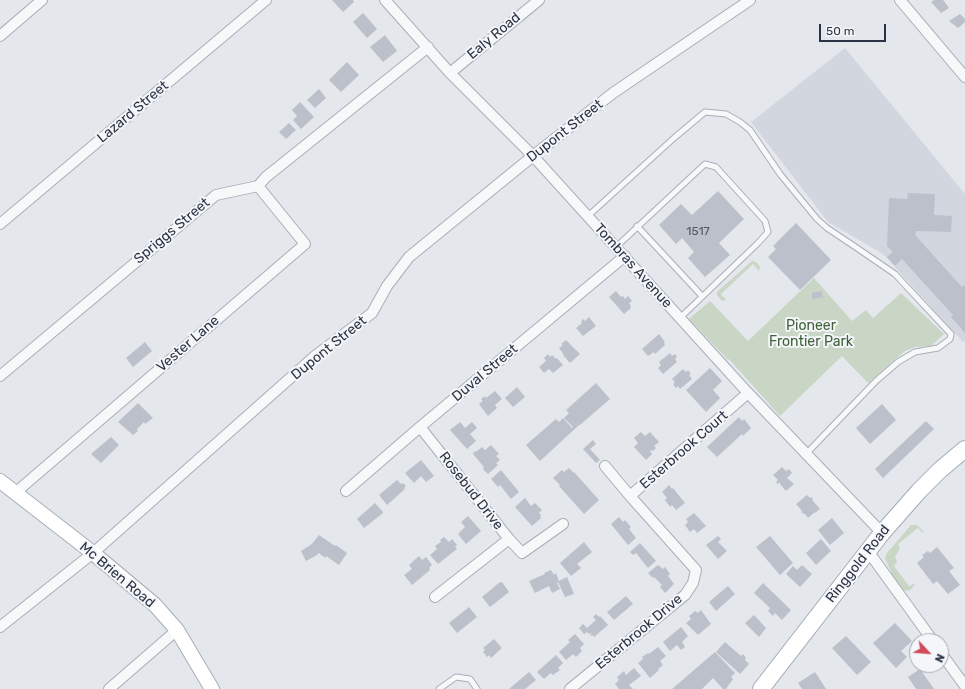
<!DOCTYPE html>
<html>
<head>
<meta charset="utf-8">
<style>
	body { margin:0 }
	#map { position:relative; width:965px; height:689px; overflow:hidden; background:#e4e7ec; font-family:Rubik,sans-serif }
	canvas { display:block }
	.north { position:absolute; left:909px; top:633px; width:40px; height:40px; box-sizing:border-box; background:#f4f6f9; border:1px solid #a4a8b1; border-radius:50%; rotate:116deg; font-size:11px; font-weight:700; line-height:16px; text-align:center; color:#2b3445 }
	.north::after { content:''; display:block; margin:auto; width:14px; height:18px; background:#d1495b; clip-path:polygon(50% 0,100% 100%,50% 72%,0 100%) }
	.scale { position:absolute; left:819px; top:24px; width:67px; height:18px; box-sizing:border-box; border:2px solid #2b3445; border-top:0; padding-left:5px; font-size:12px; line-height:14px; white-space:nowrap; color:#2b3445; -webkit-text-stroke:3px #f4f6f9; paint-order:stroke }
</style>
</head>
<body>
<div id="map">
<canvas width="965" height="689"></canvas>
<div class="north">N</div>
<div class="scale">50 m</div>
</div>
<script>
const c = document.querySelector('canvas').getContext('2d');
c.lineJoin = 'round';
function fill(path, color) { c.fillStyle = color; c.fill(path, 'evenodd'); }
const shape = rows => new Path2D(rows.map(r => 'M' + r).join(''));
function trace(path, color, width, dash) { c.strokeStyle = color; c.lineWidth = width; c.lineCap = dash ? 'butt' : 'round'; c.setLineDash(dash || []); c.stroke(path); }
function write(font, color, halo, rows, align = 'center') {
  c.font = font + ' Rubik,sans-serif'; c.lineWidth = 4; c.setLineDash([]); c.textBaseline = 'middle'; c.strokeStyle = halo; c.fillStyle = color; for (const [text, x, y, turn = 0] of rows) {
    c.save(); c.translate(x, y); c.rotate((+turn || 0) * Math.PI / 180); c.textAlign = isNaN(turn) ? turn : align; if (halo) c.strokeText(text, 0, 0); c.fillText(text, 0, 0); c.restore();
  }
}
const built = shape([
	[845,48,965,194,965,340,963,342,883,254,828,222,751,122]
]);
const green = shape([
	[752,261,756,262,758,264,760,267,759,271,753,264,721,294,726,300,723,301,721,300,717,295,717,293,718,291],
	[814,278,852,321,866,310,873,318,901,293,944,334,931,346,915,347,905,351,868,383,842,356,780,416,729,359,728,360,689,319,710,301,748,341],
	[911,525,917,525,924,532,923,533,918,528,898,544,900,548,896,555,895,557,897,562,894,566,909,586,910,586,913,584,915,585,910,590,902,591,892,574,885,558,887,553]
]);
const building = shape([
	[332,0,353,0,354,2,343,12],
	[934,0,943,0,949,8,941,13,931,2],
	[363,13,377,29,367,38,353,22],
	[960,14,965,19,965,22,958,28,949,21],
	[385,35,397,51,383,62,370,47],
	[347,62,359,75,341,92,329,80],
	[319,89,326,98,315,108,307,100],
	[300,102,314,117,301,129,293,120,297,116,292,110],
	[289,123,296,130,286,139,279,132],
	[718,191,744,219,719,243,730,255,705,277,688,258,694,252,682,238,676,244,659,225,681,204,692,215],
	[908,193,935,194,934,215,952,216,951,232,916,231,915,235,962,287,965,285,965,333,951,317,953,315,902,259,895,266,887,257,893,252,887,246,889,198,907,199],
	[796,223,831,260,800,290,768,257,776,249,773,246],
	[616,291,621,297,623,296,625,299,628,296,632,301,629,303,631,306,630,307,631,308,624,314,609,297],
	[821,291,823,297,812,299,812,293],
	[589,317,596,326,583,336,576,328,582,323,581,322,583,319,585,321],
	[659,334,665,342,664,343,665,345,655,354,654,352,648,356,642,349],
	[566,340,580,354,570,363,563,355,564,355,559,348,563,345,561,344],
	[145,342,152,351,133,367,126,358],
	[670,353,672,356,675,354,677,357,675,359,677,362,663,374,658,368,661,365,659,362],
	[548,354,550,357,552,355,556,359,557,358,563,365,553,373,549,369,544,373,539,367,546,361,544,358],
	[710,368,722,381,713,390,720,398,706,412,686,390],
	[683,369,686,372,688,370,691,374,689,375,692,379,680,389,678,386,676,388,673,384,675,382,672,379],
	[596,383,610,399,580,425,579,425,540,461,526,445,556,419,559,422,563,418,572,428,573,427,564,418,569,413,566,410],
	[517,387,525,397,513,407,505,398],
	[495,391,502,399,495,405,497,408,488,416,479,404,483,401,481,399,485,396,486,398],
	[138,403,153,418,145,424,144,422,137,429,138,431,133,435,118,422],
	[882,404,896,420,870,444,856,428],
	[739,417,742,421,744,419,751,428,743,436,742,434,717,457,707,447],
	[926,421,934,429,883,478,875,469],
	[460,422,465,428,472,422,477,428,470,434,476,441,467,449,450,430],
	[641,432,645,436,650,432,659,442,654,446,656,448,653,451,652,450,650,451,652,454,646,460,634,447,638,443,634,438],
	[111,437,119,445,101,463,91,454],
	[593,440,596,444,590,449,600,460,596,463,583,449],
	[491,445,499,454,496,456,500,460,496,463,498,465,488,474,483,469,484,467,473,454,474,454,473,453,475,451,476,452,482,447,485,450],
	[421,460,434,476,426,482,421,476,414,483,405,473],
	[782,467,786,471,789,469,792,473,787,478,794,484,786,491,780,484,780,482,778,484,776,482,778,480,773,475],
	[569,468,574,473,574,472,599,500,584,514,559,486,560,485,553,478,562,470,564,472],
	[501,470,519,492,511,499,500,485,498,487,491,479],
	[397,480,401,484,403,483,406,486,404,488,405,489,387,505,379,495],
	[669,485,672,489,673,488,685,503,676,510,672,505,670,507,665,500,667,498,662,492],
	[807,495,810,498,811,497,813,499,812,500,820,509,815,513,815,512,808,518,805,514,804,514,801,512,802,511,796,504],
	[525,498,531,506,535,503,542,510,539,513,541,515,540,516,541,518,532,526,515,507],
	[375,503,383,512,383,513,364,528,357,519],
	[694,513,706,526,697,533,694,529,690,532,685,525,688,522,686,519],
	[468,516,481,531,466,544,458,534,465,527,461,522],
	[619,517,623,522,625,520,631,527,629,529,636,538,628,545,611,524],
	[832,518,844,533,830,545,818,530],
	[319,535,335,546,336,545,347,553,339,565,326,556,325,558,319,553,317,555,306,561,301,551,312,544],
	[718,536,721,539,718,542,727,551,718,559,706,545],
	[770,536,793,563,780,575,756,547],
	[444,537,449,542,452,539,457,545,455,547,457,549,438,564,430,555,437,549,435,546,441,542,440,540],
	[821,539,831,551,816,565,806,553],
	[584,542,592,552,577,564,581,568,571,576,560,563],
	[640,543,656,561,648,568,636,553,633,555,630,552],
	[937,547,954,568,949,571,960,585,948,594,937,581,933,584,917,563,924,557,922,555,928,551,930,553],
	[419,556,422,560,426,557,432,565,429,568,430,570,412,585,404,575,412,569,409,565],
	[658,565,663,569,665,567,670,574,668,576,674,584,665,593,660,587,662,585,654,577,653,578,648,573],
	[802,565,812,574,800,587,786,574,793,566,797,570],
	[551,570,554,575,556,573,559,581,567,577,574,594,565,597,558,582,557,583,560,589,552,593,549,586,535,593,529,581,545,574,544,573],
	[500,582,501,583,502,582,509,592,490,607,482,597],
	[763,583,791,610,782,620,775,613,773,616,768,611,770,608,754,593],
	[728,586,735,594,716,611,709,602],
	[626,596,633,604,614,620,607,612],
	[469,607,477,617,457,633,449,623],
	[701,610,711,624,698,635,686,623,691,619,689,616,695,611,698,613],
	[596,614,599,617,600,616,608,625,594,637,593,635,592,636,590,635,592,633,591,633,589,634,587,632,584,634,579,628,583,624,587,628,596,620,593,617],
	[754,615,766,628,759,637,745,623],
	[895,623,912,641,901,651,907,657,896,668,873,643],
	[681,627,688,636,682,642,685,647,681,650,677,645,670,651,663,642],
	[575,634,584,644,580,648,582,651,576,657,573,654,566,660,559,652,570,642,568,640],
	[846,636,871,662,857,675,832,648],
	[494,639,502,648,491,658,489,655,487,657,483,652,485,650,483,648],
	[725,642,741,656,743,654,746,658,745,660,749,664,740,674,716,652],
	[658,647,666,656,660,661,663,665,658,669,659,670,650,678,638,663,643,659,642,657,648,653,649,654],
	[715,652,735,673,731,677,733,679,726,689,723,689,713,678,702,689,672,689],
	[556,655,563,663,558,668,560,670,553,675,551,673,544,679,537,672],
	[634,668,641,676,629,685,633,689,619,689,615,684,619,680,617,677,624,671,626,675],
	[920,669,934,689,916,689,908,677],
	[529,672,536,680,525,689,509,689],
	[815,672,826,689,802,689,798,683]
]);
const lane = shape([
	[588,216,674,138,705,112,726,114,740,122,750,130,780,174,817,219,827,228,854,246,895,274,906,286,951,334,950,339,938,348,915,352,898,362,876,381,806,454],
	[637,226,702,296],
	[616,247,705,164,716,167,765,221,768,232,758,243,680,318],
	[439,689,456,677,470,679,477,689]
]);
const street = shape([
	[385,0,450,73,533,156,748,393,882,533],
	[900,0,965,77],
	[0,36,42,0],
	[450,73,539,0],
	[0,224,266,0],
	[0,376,216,195,258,186,266,177,428,47],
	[420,427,509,539,522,553,563,524],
	[346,491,420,427,625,256],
	[15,493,305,244,258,186],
	[630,496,748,393],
	[868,551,933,641],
	[435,597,509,539],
	[0,627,93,553,315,356,372,313,387,286,409,257,533,156,613,93,750,0],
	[941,653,965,686],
	[109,689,177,630],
	[570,689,685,595,693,583,696,570,630,496,605,466]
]);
const secondary = shape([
	[0,481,93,553,155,605,177,630,212,689]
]);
const primary = shape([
	[761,689,882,533,919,491,940,470,965,449]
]);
const numberNames = [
	["1517",698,232]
];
const streetNames = [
	["Ealy Road",494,36,-40],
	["Lazard Street",133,112,-40],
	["Dupont Street",565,131,-38],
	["Spriggs Street",172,231,-40],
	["Tombras Avenue",633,266,48],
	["Vester Lane",188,344,-41],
	["Dupont Street",329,348,-39],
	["Duval Street",485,373,-40],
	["Esterbrook Court",684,450,-41],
	["Rosebud Drive",471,491,52],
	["Ringgold Road",858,564,-52],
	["Mc Brien Road",117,575,40],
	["Esterbrook Drive",639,632,-40]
];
const parkNames = [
	["Pioneer",811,326],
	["Frontier Park",811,342]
];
fill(built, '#d2d6de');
fill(green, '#c9d6c5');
fill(building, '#bbc0ca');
trace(lane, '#a9aeb7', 7);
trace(street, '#a9aeb7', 12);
trace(secondary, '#a9aeb7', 16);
trace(primary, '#a3abb8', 18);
trace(lane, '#f7f8fa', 5);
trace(street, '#f7f8fa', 10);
trace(secondary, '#fff', 14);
trace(primary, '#fff', 16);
write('12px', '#4f5766', null, numberNames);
write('14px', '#2b3445', '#f4f6f9', streetNames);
write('14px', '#3f6138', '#f4f6f9', parkNames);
</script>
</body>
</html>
